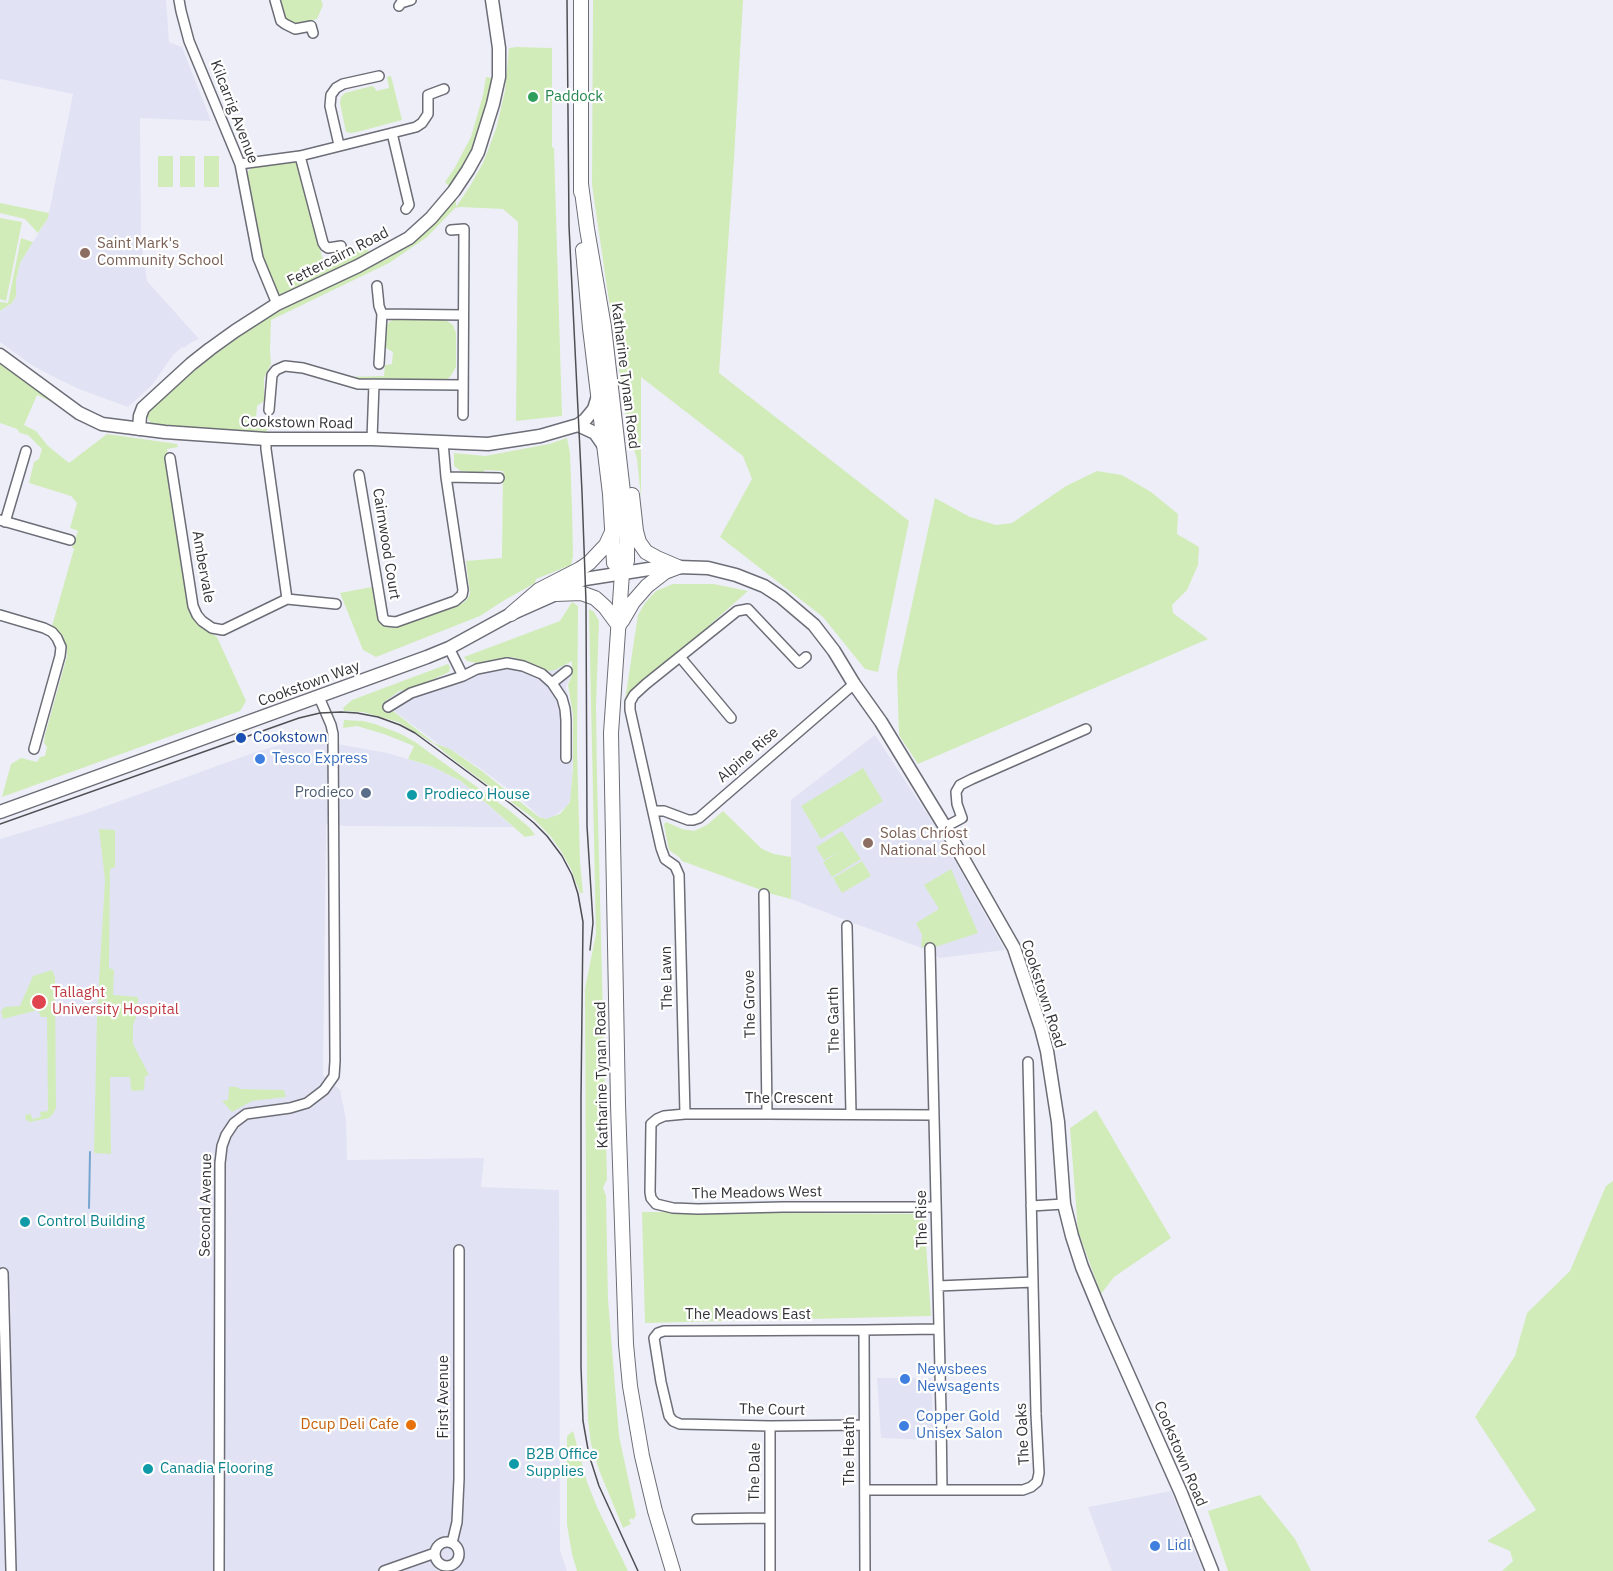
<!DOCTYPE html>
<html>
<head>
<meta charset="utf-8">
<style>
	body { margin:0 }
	canvas { display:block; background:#edeef8 }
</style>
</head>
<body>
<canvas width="1613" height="1571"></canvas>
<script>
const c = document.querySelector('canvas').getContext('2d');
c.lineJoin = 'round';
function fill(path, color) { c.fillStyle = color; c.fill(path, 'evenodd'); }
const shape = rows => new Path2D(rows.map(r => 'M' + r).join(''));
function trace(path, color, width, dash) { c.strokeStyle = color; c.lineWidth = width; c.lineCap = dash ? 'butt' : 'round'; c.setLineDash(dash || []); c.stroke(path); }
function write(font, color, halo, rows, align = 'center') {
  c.font = font + ' "IBM Plex Sans",sans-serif'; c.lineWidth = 4.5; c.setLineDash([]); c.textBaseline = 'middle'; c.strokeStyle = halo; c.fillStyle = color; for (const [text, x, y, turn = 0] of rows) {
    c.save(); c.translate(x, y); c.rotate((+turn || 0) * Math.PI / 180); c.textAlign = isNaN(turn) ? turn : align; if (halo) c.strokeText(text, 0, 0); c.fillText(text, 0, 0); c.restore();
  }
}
const built = shape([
	[0,0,166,0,169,42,182,47,211,121,140,118,141,239,147,281,199,339,190,343,184,348,182,347,173,355,152,385,128,407,79,389,50,375,30,364,0,342,0,311,12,303,16,296,16,280,20,263,48,218,73,94,0,79],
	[507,657,517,658,539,668,555,670,567,664,571,676,566,687,572,716,573,755,571,799,567,806,553,817,546,819,540,817,515,794,481,769,455,752,440,745,383,703,400,691,411,690,477,663],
	[875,735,937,829,1005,950,939,958,930,951,856,924,791,899,791,800],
	[294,741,320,741,387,753,431,766,461,781,513,827,347,826,326,824,323,1075,340,1090,346,1119,347,1160,484,1158,481,1187,559,1190,560,1551,567,1571,0,1571,0,839,84,814,256,752],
	[877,1378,931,1378,934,1440,881,1438],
	[1171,1491,1203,1571,1112,1571,1088,1507]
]);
const green = shape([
	[280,0,321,0,323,5,317,19,295,24,292,23,284,16],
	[593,0,743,0,734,159,719,373,909,521,878,672,865,669,823,617,720,537,752,479,743,456,641,377,641,498,637,459,628,431,592,185],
	[516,47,552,48,552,147,554,148,562,416,516,421,518,222,503,209,460,207,455,208,427,237,389,263,271,320,270,349,271,364,264,378,264,401,257,406,256,418,267,419,267,433,164,427,151,423,148,419,148,415,152,408,162,400,207,359,235,337,268,316,390,257,405,247,433,225,456,198,456,207,470,186,483,163,496,129,505,91,509,48],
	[391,76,402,120,357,132,351,133,346,132,340,103,341,97,345,93,372,86,375,88,376,91,389,88,387,77],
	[486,77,492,78,492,82,490,95,474,145,461,172,450,187,445,182,454,169,471,137,483,95],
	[158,156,173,156,173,187,158,187],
	[180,156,195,156,195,187,180,187],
	[204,156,219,156,219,187,204,187],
	[293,161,299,163,322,257,324,260,331,263,367,247,370,254,318,279,280,295,271,282,263,263,246,177,249,170,255,166],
	[0,203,49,213,48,218,38,233,25,219,0,213],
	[0,218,22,222,6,301,0,299],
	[21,238,33,242,20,263,16,280,16,296,12,303,0,311,0,302,8,303],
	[397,318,444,320,447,321,453,325,456,333,456,367,450,377,444,381,366,380,347,379,327,372,327,370,336,374,347,377,384,376,385,365,392,364,393,352,386,348,386,328,389,322],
	[0,364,51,400,50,401,37,395,24,425,36,431,48,446,69,463,107,434,177,444,178,447,167,449,190,611,197,624,217,637,246,701,240,711,2,797,11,764,21,758,37,762,40,757,45,756,47,747,44,743,45,735,67,656,66,646,63,636,52,626,74,549,72,547,78,531,70,528,77,503,71,496,29,483,34,462,39,459,42,449,28,435,20,433,17,429,0,423],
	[567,438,570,453,572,510,573,556,571,565,536,579,535,583,503,601,480,616,376,657,363,650,340,593,372,587,378,621,387,627,392,628,463,603,468,598,470,593,466,561,502,558,503,471,485,470,482,473,461,471,454,466,454,453,485,456,549,444],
	[1097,471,1122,475,1151,492,1178,514,1177,534,1199,547,1198,565,1187,590,1172,605,1173,613,1208,639,918,764,899,735,897,673,935,498,970,517,996,525,1012,523,1066,486],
	[673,584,714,584,748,591,625,700,638,615,645,603,656,591],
	[572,602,578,606,577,748,580,862,583,893,580,893,571,869,561,851,551,837,533,818,454,760,436,745,398,722,363,712,344,711,343,708,352,700,448,664,450,667,449,672,412,689,399,691,383,703,434,743,450,749,482,771,539,817,546,819,560,814,570,802,573,768,573,715,568,685,572,675,572,661,555,670,548,671,516,658,507,657,477,663,467,661,464,657,560,621],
	[589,609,594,612,599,621,596,705,597,775,607,1179,603,1188,606,1196,608,1299,619,1436,636,1515,633,1520,632,1518,629,1520,631,1524,623,1528,599,1470,591,1444,588,1420,587,1379,585,989,596,934],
	[344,720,363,721,375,724,401,734,415,742,510,811,530,828,535,835,525,837,461,781,431,766,408,759,414,746,384,734,357,726,343,728],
	[863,768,883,801,821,839,801,806],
	[723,811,762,849,774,854,791,857,791,899,772,894,682,861,679,857,669,850,664,824,666,822,682,829,694,831,707,825],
	[99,829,115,830,115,867,110,869,109,968,114,970,113,995,138,997,138,1012,133,1025,133,1044,149,1075,145,1076,144,1090,134,1091,131,1090,130,1077,110,1077,111,1154,94,1153,97,1015,105,880],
	[842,831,861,859,832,877,823,862,840,851,824,860,816,847],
	[862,861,871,876,842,893,833,878],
	[951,869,978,933,932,948,921,947,922,935,916,923,939,909,924,885],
	[52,970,55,977,56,1108,53,1114,49,1118,30,1122,26,1120,25,1115,31,1114,32,1119,41,1117,40,1112,48,1111,47,1017,41,1017,38,1010,3,1019,1,1011,5,1007,20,1006,33,976],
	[229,1087,237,1087,240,1089,284,1090,286,1097,252,1101,232,1112,222,1101,228,1100],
	[1096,1110,1171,1238,1114,1277,1101,1294,1078,1231,1070,1128],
	[1613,1181,1613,1571,1502,1571,1513,1561,1510,1551,1487,1541,1536,1510,1475,1417,1515,1356,1527,1313,1570,1271,1606,1186],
	[642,1212,924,1214,931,1316,645,1323],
	[573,1431,587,1482,597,1507,628,1571,577,1571,572,1554,567,1525,567,1436],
	[1260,1495,1295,1539,1311,1571,1228,1571,1208,1511]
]);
const stream = shape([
	[89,1208,90,1152]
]);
const minor = shape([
	[179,0,181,11,189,41,240,164,258,258,277,304],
	[275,0,281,21,285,24,295,29,311,26,313,33],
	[399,6,401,3,411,0],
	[392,133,409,205,406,209],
	[339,145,330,106,331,95,336,88,343,84,379,76],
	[300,156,323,243,325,246,328,248,341,246],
	[240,164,300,156,416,127,422,123,428,114,428,95,444,89],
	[451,230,464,229,463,415],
	[377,286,379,306,382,314,379,364],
	[382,314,463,315],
	[269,410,272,375,276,370,285,366,303,368,358,384,462,385],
	[266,439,266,449,287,599],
	[372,439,374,384],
	[170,458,193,606,197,615,202,621,212,628,223,630,287,599,336,604],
	[359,475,383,618,386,621,396,622,455,601,462,595,463,590,446,477,443,442],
	[446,477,499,478],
	[0,520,70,540],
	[5,522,26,451],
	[0,615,44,628,52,632,57,638,61,647,60,656,34,749],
	[449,648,463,676,477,669,507,663,523,666,542,674,552,683,562,698,565,709,566,720,566,758],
	[680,657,731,718],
	[552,683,567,671],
	[388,707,411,693,463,676],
	[653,811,664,811,688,820,693,820,699,818,854,684],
	[945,827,962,818,957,804,956,792,960,785,972,779,1086,729],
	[764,894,767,1114],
	[847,926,851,1114],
	[930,948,941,1412,942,1490],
	[685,1114,679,875,675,866,665,859,661,848,630,710,630,702,634,695,646,684,737,611,748,609,799,663,806,657],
	[934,1115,767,1114,685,1114,664,1116,657,1119,651,1124,650,1192,651,1198,656,1204,673,1208,698,1209,783,1207,936,1207],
	[1031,1206,1064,1204],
	[3,1273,11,1570],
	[938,1286,1033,1282],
	[864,1330,865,1571],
	[864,1425,770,1426,680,1424,673,1421,669,1416,661,1382,654,1338,658,1333,664,1331,864,1330,939,1329],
	[865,1490,1023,1490,1031,1487,1037,1482,1039,1473,1036,1414,1028,1062],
	[697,1519,769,1518],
	'435 1554a12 12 0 1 1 24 0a12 12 0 1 1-24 0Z',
	[452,1543,457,1522,459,1479,459,1250],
	[219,1571,220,1163,222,1146,226,1135,234,1123,246,1114,290,1108,307,1103,324,1090,334,1076,335,1061,333,734,331,725,319,697],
	[384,1571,435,1553],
	[770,1571,770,1426]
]);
const tertiary = shape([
	[0,355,79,413,102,424,165,432,266,439,372,439,488,444,540,436,578,425,595,433,604,446],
	[578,425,585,420,594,409,598,396],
	[139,429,140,416,143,408,191,364,210,349,235,331,277,304,358,266,409,238,431,218,454,191,468,170,478,152,493,104,499,77,499,48,492,0],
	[0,812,427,657,449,648,511,614,556,594,570,584,585,579,649,569,678,567,708,568,736,575,764,586,781,597,814,625,834,651,854,684,881,722,945,827,1014,948,1041,1028,1047,1051,1058,1122,1064,1204,1072,1236,1082,1267,1104,1320,1181,1493,1212,1571]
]);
const secondary = shape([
	[581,0,581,192],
	[581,184,587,229,604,327,623,492,627,542,627,561,622,573,611,733,618,1104,626,1344,630,1386,642,1456,655,1511,673,1571],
	[583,250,590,328,610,494,614,563,622,573],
	[632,495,636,531,639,542,646,552,657,558,678,567],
	[556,594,581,593,595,598,605,607,619,626],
	[511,614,539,590,580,569,589,563,606,545,612,532],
	[622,621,633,602,647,586,665,572,678,567]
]);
const tram = shape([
	[567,0,569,226,582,492,586,602,587,826,593,923,590,950],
	[0,824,299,718,320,713,341,712,357,713,378,717,400,725,415,733,511,804,534,823,547,836,562,856,572,875,578,894,583,922,581,1098,581,1367,583,1421,589,1455,599,1486,638,1571]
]);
const markers = [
	[533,97,6,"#2e9e5b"],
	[85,253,6,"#8d6e63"],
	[241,738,6,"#1a4fb4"],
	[260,759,6,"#3f7fe0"],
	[366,793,6,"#5c6f8a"],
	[412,795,6,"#0f9aa8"],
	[868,843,6,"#8d6e63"],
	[39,1002,8,"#e0444e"],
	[25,1222,6,"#0f9aa8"],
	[905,1379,6,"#3f7fe0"],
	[411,1425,6,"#e8710a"],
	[904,1426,6,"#3f7fe0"],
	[514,1464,6,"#0f9aa8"],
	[148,1469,6,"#0f9aa8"],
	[1155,1546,6,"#3f7fe0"]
];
const leisureNames = [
	["Paddock",545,97]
];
const streetNames = [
	["Kilcarrig Avenue",234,112,69],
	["Fettercairn Road",338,257,-27],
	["Katharine Tynan Road",625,376,83],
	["Cookstown Road",297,423,1],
	["Cairnwood Court",386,544,81],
	["Ambervale",203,567,80],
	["Cookstown Way",309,684,-20],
	["Alpine Rise",748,755,-41],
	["The Lawn",667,978,-91],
	["Cookstown Road",1043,994,72],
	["The Grove",750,1004,-91],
	["The Garth",834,1020,-91],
	["Katharine Tynan Road",602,1075,-91],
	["The Crescent",789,1099],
	["The Meadows West",757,1193,-1],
	["Second Avenue",206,1205,-89],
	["The Rise",922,1219,-91],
	["The Meadows East",748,1315],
	["First Avenue",444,1397,-90],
	["The Court",772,1410,1],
	["The Oaks",1023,1434,-93],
	["The Heath",850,1451,-90],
	["Cookstown Road",1180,1454,67],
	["The Dale",755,1472,-89]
];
const educationNames = [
	["Saint Mark's",97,244],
	["Community School",97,261],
	["Solas Chríost",880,834],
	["National School",880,851]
];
const transitNames = [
	["Cookstown",253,738]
];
const shopNames = [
	["Tesco Express",272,759],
	["Newsbees",917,1370],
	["Newsagents",917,1387],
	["Copper Gold",916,1417],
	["Unisex Salon",916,1434],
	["Lidl",1167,1546]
];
const serviceNames = [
	["Prodieco",354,793]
];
const cultureNames = [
	["Prodieco House",424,795],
	["Control Building",37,1222],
	["B2B Office",526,1455],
	["Supplies",526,1472],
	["Canadia Flooring",160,1469]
];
const healthNames = [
	["Tallaght",52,993],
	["University Hospital",52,1010]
];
const foodNames = [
	["Dcup Deli Cafe",399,1425]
];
fill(built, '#e1e3f4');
fill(green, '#d2ecb9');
trace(stream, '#77a5cf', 2);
trace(minor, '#6c6d76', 12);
trace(tertiary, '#6c6d76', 15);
trace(secondary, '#6c6d76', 16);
trace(minor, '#fff', 9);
trace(tertiary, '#fff', 12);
trace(secondary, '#fff', 14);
trace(tram, '#4f4f54', 1.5);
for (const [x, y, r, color] of markers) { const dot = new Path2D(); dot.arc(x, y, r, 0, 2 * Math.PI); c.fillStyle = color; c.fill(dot); trace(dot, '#fff', 2); }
write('15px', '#27864d', '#fff', leisureNames, 'left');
write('15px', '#343438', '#fff', streetNames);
write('15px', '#785e54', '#fff', educationNames, 'left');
write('15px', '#164399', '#fff', transitNames, 'left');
write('15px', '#366cbe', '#fff', shopNames, 'left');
write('15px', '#4e5e75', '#fff', serviceNames, 'right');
write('15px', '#0d838f', '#fff', cultureNames, 'left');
write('15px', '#be3a42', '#fff', healthNames, 'left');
write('15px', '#c56008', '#fff', foodNames, 'right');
</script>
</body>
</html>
